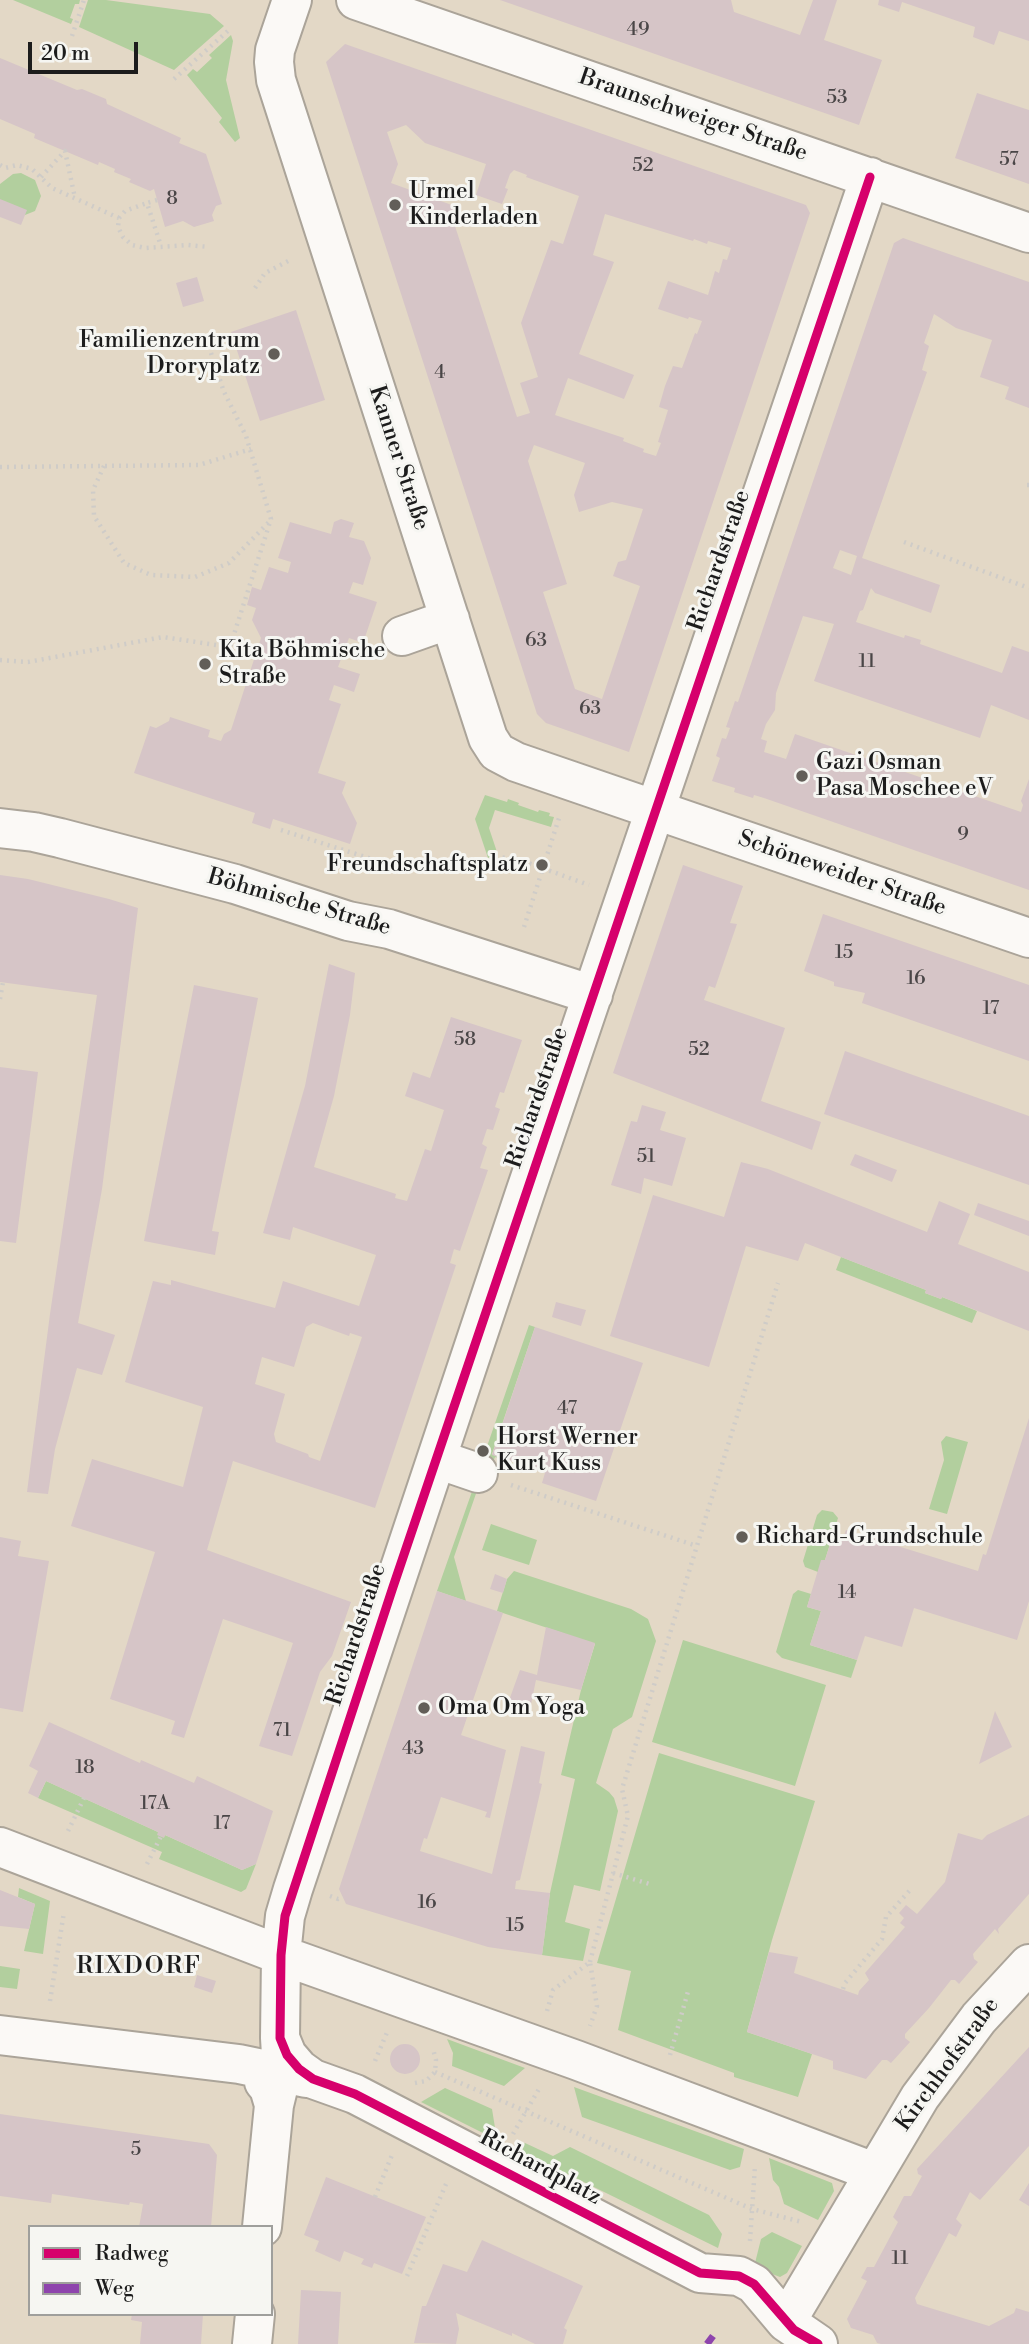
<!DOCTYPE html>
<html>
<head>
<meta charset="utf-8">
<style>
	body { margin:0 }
	#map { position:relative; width:1029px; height:2344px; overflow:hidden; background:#e3d8c6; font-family:"Libre Bodoni",serif }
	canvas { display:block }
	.legend { position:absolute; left:28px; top:2225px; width:245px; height:91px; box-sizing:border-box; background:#f6f6f2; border:2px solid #9f9f9c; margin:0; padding:9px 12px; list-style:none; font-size:21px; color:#1c1c1c }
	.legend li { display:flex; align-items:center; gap:14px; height:35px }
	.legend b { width:35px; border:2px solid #9f9f9c }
	.scale { position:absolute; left:28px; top:42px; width:110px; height:32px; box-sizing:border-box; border:4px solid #1c1c1c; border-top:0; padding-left:9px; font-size:21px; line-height:24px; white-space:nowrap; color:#1c1c1c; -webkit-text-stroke:5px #f6f6f2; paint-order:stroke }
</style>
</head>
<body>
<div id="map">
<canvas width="1029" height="2344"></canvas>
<ul class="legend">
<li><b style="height:9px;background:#d6006c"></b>Radweg</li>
<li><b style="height:9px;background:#8e44ad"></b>Weg</li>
</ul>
<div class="scale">20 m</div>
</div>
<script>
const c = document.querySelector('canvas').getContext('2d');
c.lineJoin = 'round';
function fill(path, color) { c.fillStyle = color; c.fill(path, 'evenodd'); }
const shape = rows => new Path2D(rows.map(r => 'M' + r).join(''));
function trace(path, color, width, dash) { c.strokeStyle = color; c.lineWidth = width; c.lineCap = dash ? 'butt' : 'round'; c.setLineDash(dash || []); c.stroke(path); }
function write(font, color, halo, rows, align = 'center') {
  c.font = font + ' "Libre Bodoni",serif'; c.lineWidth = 6; c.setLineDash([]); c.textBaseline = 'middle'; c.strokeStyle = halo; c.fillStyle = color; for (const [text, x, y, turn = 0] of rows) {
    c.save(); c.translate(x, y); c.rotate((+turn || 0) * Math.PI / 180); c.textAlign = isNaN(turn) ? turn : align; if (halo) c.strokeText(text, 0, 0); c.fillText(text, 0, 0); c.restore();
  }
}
const green = shape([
	[13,0,80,0,79,4,75,4,70,18,73,19,71,24],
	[88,0,106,0,210,14,224,26,174,70,79,27],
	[231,35,233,41,226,80,240,138,235,142,219,122,222,118,187,75,193,69,197,72,212,58,209,55],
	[21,173,35,180,41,196,35,211,20,217,0,207,0,184,13,174],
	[485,795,507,802,508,799,519,803,518,805,538,812,539,810,550,813,549,816,554,817,551,827,495,810,489,828,498,855,488,858,475,819],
	[841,1257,926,1290,925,1293,941,1299,942,1297,977,1311,972,1323,836,1270],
	[529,1325,535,1327,492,1454,522,1467,495,1457,493,1462,483,1458],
	[946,1436,968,1442,947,1514,929,1509,944,1460,941,1442],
	[475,1483,479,1485,454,1557,466,1601,437,1591],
	[822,1510,833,1512,838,1518,825,1560,818,1572,805,1567,803,1561,817,1515],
	[491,1524,537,1540,529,1565,482,1550],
	[514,1571,631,1609,648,1619,656,1641,632,1717,613,1729,596,1783,609,1792,614,1798,618,1811,600,1891,574,1885,565,1922,590,1929,583,1961,542,1955,550,1893,575,1779,561,1775,581,1690,595,1644,497,1611,507,1579],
	[798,1590,811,1594,807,1607,821,1611,810,1645,857,1660,851,1678,782,1658,776,1652,793,1594],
	[683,1640,826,1685,795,1786,652,1742],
	[659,1753,815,1801,772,1940,747,2032,812,2054,798,2097,734,2077,734,2073,618,2030,631,1971,597,1963],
	[46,1781,158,1832,164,1837,165,1835,242,1870,256,1864,246,1889,241,1892,159,1859,162,1852,38,1798],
	[19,1888,50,1901,43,1954,24,1951,35,1904,18,1897],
	[0,1966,20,1969,17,1989,0,1987],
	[447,2039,525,2068,504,2086,452,2066,453,2053],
	[574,2087,744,2149,740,2167,730,2170,582,2117],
	[445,2088,492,2109,497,2140,421,2102],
	[525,2143,553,2156,570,2147,709,2215,722,2234,718,2248,543,2162,540,2164,513,2151],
	[769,2158,832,2183,834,2191,818,2220,784,2204,779,2187,773,2180],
	[772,2232,802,2246,787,2273,780,2277,754,2267,761,2239]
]);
const building = shape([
	[500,0,731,0,734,12,800,35,813,0,837,0,824,40,882,60,859,125],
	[879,0,1029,0,1029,41,999,31,994,45,973,37,975,27,902,2,899,12,878,5],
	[345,44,806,205,810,213,629,752,546,723,537,714,326,62],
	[406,125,425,143,486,164,476,195,502,204,508,189,505,188,510,174,514,170,527,175,526,177,579,196,563,244,551,240,521,323,538,377,520,383,530,413,517,417,454,223,460,208,391,183,398,164,387,132],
	[605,214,693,241,694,239,707,244,708,241,731,248,727,260,723,259,719,273,715,271,708,295,668,281,658,309,688,319,689,317,702,321,697,334,695,333,682,368,673,366,665,386,659,407,668,410,658,442,661,443,656,456,643,452,644,449,623,441,624,438,555,415,568,378,624,399,634,375,579,354,614,262,593,255],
	[534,445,585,463,574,495,579,512,612,502,643,509,626,560,618,562,613,576,640,586,602,699,575,689,543,592,567,584,528,461],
	[0,58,77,90,82,89,106,99,107,104,181,138,179,143,206,154,222,204,216,206,212,215,214,221,194,227,183,221,165,227,154,189,150,191,129,182,131,179,114,172,115,169,99,162,98,165,34,138,35,134,0,119],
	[977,93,1029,110,1029,184,955,158],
	[0,199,27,210,21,225,0,217],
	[903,238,1029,282,1029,408,1005,399,1009,387,980,377,992,340,956,328,934,314,924,343,929,346,922,370,927,372,862,558,940,585,931,613,875,593,871,588,863,610,860,611,856,622,904,638,905,635,921,640,920,644,1002,673,1012,646,1029,652,1029,720,991,705,980,738,814,681,834,624,803,616,776,693,775,710,766,724,761,739,767,741,764,752,786,759,795,734,1021,812,1023,805,1021,801,1029,779,1029,890,764,798,754,795,753,798,734,792,735,788,712,781,720,758,716,756,722,738,726,739,730,728,726,727,735,701,738,702,894,243],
	[840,550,857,556,851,575,833,568],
	[197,277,204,301,183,307,176,283],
	[296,310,325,400,260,421,231,332],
	[341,519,354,523,349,537,364,541,371,558,363,585,353,582,349,593,377,602,363,643,349,638,343,654,338,667,360,674,354,692,334,685,329,700,341,704,318,773,346,782,342,793,357,823,350,844,273,819,270,829,252,823,255,813,134,773,150,726,156,728,169,721,170,717,210,730,208,737,221,741,224,734,231,730,261,638,252,620,256,608,247,605,252,587,261,590,269,567,288,573,291,562,278,558,290,522,331,534,334,522],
	[683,865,743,886,730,923,737,924,715,988,709,986,704,1000,785,1028,761,1101,821,1122,812,1150,613,1073],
	[0,875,28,879,109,899,138,908,102,1189,78,1323,115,1335,102,1375,77,1368,55,1449,48,1494,27,1492,50,1314,97,995,0,982],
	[823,914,1029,985,1029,1061,862,1003,865,993,834,986,834,982,804,971],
	[329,964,355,973,350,1015,334,1096,314,1167,396,1194,395,1198,407,1201,425,1149,431,1151,444,1110,405,1096,413,1072,430,1078,451,1017,522,1040,504,1093,500,1092,495,1107,500,1109,493,1130,487,1129,482,1144,487,1147,480,1168,488,1170,460,1251,454,1249,450,1263,456,1265,375,1508,233,1461,207,1550,351,1602,332,1656,320,1672,292,1756,259,1746,293,1643,223,1619,184,1738,171,1734,175,1721,110,1699,155,1552,71,1526,92,1459,183,1487,203,1407,125,1382,153,1281,171,1285,171,1280,275,1308,283,1281,359,1306,376,1255,293,1227,290,1240,263,1233,305,1086],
	[313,1323,349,1336,350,1333,362,1337,320,1461,309,1457,308,1454,276,1442,274,1434,285,1394,255,1384,262,1357,294,1367,306,1327],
	[194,985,258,998,212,1231,219,1232,215,1255,144,1241],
	[845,1051,1029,1116,1029,1185,824,1114],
	[0,1067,38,1072,16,1243,0,1241],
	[642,1105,666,1112,660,1130,686,1138,672,1186,644,1178,641,1194,611,1185,631,1121,637,1122],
	[855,1154,897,1170,892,1182,850,1165],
	[741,1162,768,1169,927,1232,939,1201,970,1214,958,1244,1029,1272,1029,1331,942,1297,941,1299,925,1293,926,1290,805,1243,798,1261,746,1246,709,1367,610,1336,653,1195,724,1217],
	[978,1203,1029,1221,1029,1236,974,1215],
	[556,1302,586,1310,581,1326,552,1317],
	[535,1327,643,1363,596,1501,542,1483,545,1473,492,1455],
	[1029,1418,1029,1601,1017,1640,914,1608,902,1647,865,1636,857,1660,810,1645,821,1611,807,1607,821,1560,825,1560,833,1535,843,1538,846,1530,978,1571,983,1554,986,1555],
	[0,1537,21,1541,18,1556,49,1561,23,1712,0,1708],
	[495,1574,507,1579,503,1593,490,1589],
	[437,1591,503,1613,461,1735,506,1750,490,1818,485,1817,487,1812,441,1797,427,1839,424,1838,420,1851,492,1874,521,1746,545,1752,539,1783,542,1784,520,1880,516,1881,515,1889,550,1893,542,1955,488,1947,346,1904,339,1889],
	[546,1627,595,1643,581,1690,536,1680,529,1714,507,1706,520,1670,537,1675],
	[995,1711,1012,1747,979,1764],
	[49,1722,140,1763,141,1760,194,1783,197,1776,273,1811,256,1864,242,1870,165,1835,164,1838,157,1835,158,1832,46,1781,38,1798,28,1793,38,1771,29,1766],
	[1029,1815,1029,1894,998,1929,999,1934,995,1929,973,1954,974,1959,978,1962,959,1984,955,1980,951,1980,929,2008,905,2034,905,2038,910,2042,891,2063,887,2060,882,2060,866,2079,833,2069,833,2061,747,2032,769,1952,798,1957,794,1973,858,1995,859,1991,869,1980,865,1973,905,1927,900,1923,904,1918,899,1913,906,1905,917,1914,945,1882,958,1833,982,1840,987,1835],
	[0,1890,35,1904,29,1929,0,1926],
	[197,1975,216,1981,212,1993,194,1987],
	'390 2059a15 15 0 1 1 30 0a15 15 0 1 1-30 0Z',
	[1029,2047,1029,2146,980,2200,970,2192,956,2219,962,2225,956,2237,949,2233,915,2298,917,2304,989,2326,1014,2313,1016,2308,1029,2312,1029,2344,881,2344,877,2343,873,2335,851,2328,847,2319,867,2281,861,2278,867,2267,874,2267,898,2222,893,2217,904,2196,911,2196,922,2176,918,2174,917,2169],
	[0,2114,209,2144,217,2155,211,2227,139,2227,143,2204,130,2202,129,2205,52,2194,51,2203,0,2196],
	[326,2177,426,2217,402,2274,374,2263,372,2268,361,2264,364,2259,344,2251,340,2262,315,2251,319,2241,304,2235],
	[1029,2183,1029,2206,1019,2200],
	[482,2240,583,2286,564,2328,567,2330,563,2344,535,2344,512,2333,512,2336,456,2313,459,2329,456,2344,414,2343,422,2306,426,2306,443,2264,467,2272],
	[301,2290,341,2292,338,2344,298,2344],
	[132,2314,203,2314,201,2344,140,2344,142,2322,131,2320]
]);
const path = shape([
	[72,36,84,0],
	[174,79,229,30],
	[0,165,5,168,17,165,32,169,52,188,119,218,118,227,123,237,132,245,145,248,188,245,209,247],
	[41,177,65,151,75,198],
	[157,200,147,203,161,246],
	[119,218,125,211,147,203],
	[255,288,265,273,292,259],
	[211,353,224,392,246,436,271,519,227,656],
	[104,466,93,490,94,516,124,563,151,575,195,577,229,563,271,520],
	[0,467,199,465,251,449],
	[1027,485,1029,485],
	[904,542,1029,588],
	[0,660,28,662,163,637,229,647],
	[281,830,378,861],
	[483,864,509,856,589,885],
	[524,927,560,815],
	[0,999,3,982],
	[511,1485,697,1546],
	[68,1831,84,1798],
	[147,1864,161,1836],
	[613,1873,653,1885],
	[330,1896,338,1899,342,1897],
	[590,1962,628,1816,622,1789,778,1283],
	[843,1989,845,1983,882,1939,886,1917,911,1889],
	[50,2001,64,1912],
	[547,2011,553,1990,590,1962,597,2006,590,2026],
	[670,2055,689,1988],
	[375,2061,388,2030],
	[435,2072,752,2209,802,2222],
	[415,2083,426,2081,435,2072,436,2060,433,2049],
	[513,2134,540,2087],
	[375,2197,392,2155],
	[750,2241,755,2166],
	[407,2276,446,2184]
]);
const minor = shape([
	[292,0,275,50,274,62,276,80,476,701,488,738,497,752,516,762,1029,938],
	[356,0,1029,233],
	[402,636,450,619],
	[0,828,34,832,60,838,235,884,348,921,389,929,593,995],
	[437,1459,478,1473],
	[0,1847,281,1955,576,2060,874,2172],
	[0,2035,239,2064,306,2078],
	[280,2038,287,2055,299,2069,313,2079,355,2094,700,2273,739,2276,754,2284,786,2322,818,2344],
	[274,2105,282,2072,280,2038,281,1955,285,1916,293,1889,525,1193,870,177],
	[262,2227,274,2105,269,2088,264,2082],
	[786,2322,920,2097,979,2018,1029,1964],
	[252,2344,255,2314]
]);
const quiet = shape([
	[707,2344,713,2336]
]);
const cycleway = shape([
	[818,2344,794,2330,754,2284,739,2276,700,2273,355,2094,313,2079,299,2069,287,2055,280,2038,281,1955,285,1916,393,1587,870,177]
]);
const markers = [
	[395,205,7,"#625e58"],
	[274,354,7,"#625e58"],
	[205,664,7,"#625e58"],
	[802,776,7,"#625e58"],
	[542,865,7,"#625e58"],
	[483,1451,7,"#625e58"],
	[742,1537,7,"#625e58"],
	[424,1708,7,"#625e58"]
];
const numberNames = [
	["49",638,30],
	["53",837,98],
	["57",1009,160],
	["52",643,166],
	["8",172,199],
	["4",440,373],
	["63",536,641],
	["11",867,662],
	["63",590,709],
	["9",963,835],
	["15",844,953],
	["16",916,979],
	["17",991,1009],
	["58",465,1040],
	["52",699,1050],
	["51",646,1157],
	["47",567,1409],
	["14",847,1593],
	["71",282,1731],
	["43",413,1749],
	["18",85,1768],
	["17A",155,1804],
	["17",222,1824],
	["16",427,1903],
	["15",515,1926],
	["5",136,2150],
	["11",900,2259]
];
const streetNames = [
	["Braunschweiger Straße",693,116,19],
	["Kanner Straße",398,458,72],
	["Richardstraße",720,561,-71],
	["Schöneweider Straße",842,874,19],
	["Böhmische Straße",299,903,16],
	["Richardstraße",538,1098,-71],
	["Richardstraße",357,1635,-72],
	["Kirchhofstraße",948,2065,-54],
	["Richardplatz",540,2168,28]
];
const poiNames = [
	["Urmel",409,192],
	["Kinderladen",409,218],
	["Familienzentrum",260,341,"right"],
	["Droryplatz",260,367,"right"],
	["Kita Böhmische",219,651],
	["Straße",219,677],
	["Gazi Osman",816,763],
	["Pasa Moschee eV",816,789],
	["Freundschaftsplatz",528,865,"right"],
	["Horst Werner",497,1438],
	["Kurt Kuss",497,1464],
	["Richard-Grundschule",756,1537],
	["Oma Om Yoga",438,1708]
];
const neighbourhoodNames = [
	["RIXDORF",139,1967]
];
fill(green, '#b2cf9e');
fill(building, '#d6c5c7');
trace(minor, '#aba499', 42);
trace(path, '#cfccc8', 4.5, [2, 5]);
trace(minor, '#fbf9f6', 38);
trace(quiet, '#8e44ad', 7, [14, 7]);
trace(cycleway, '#d6006c', 9);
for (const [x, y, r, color] of markers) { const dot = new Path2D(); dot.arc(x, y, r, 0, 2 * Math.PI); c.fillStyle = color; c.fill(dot); trace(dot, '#f6f6f2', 2.5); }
write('19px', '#4a4647', null, numberNames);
write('23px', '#1c1c1c', '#f6f6f2', streetNames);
write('23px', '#1c1c1c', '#f6f6f2', poiNames, 'left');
c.letterSpacing = '2px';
write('24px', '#1c1c1c', '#f6f6f2', neighbourhoodNames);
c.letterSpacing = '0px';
</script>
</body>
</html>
